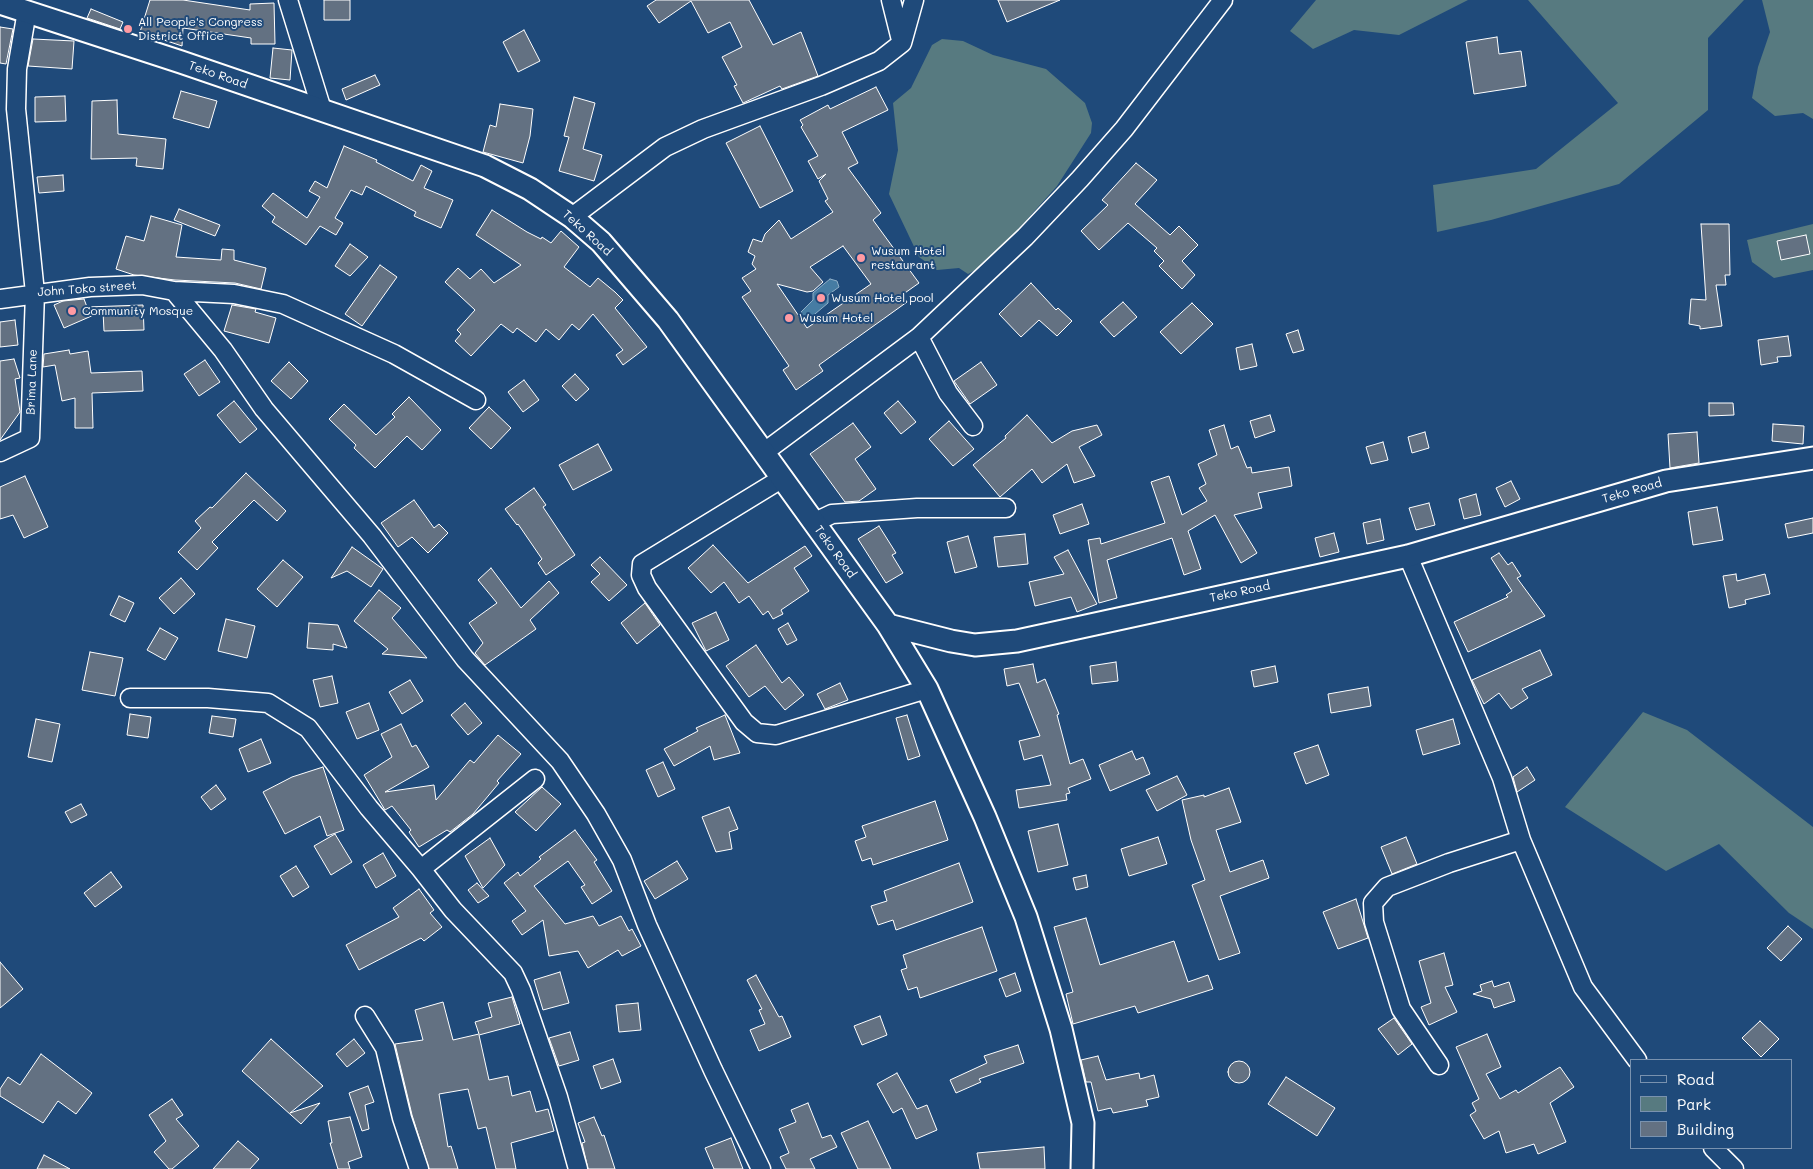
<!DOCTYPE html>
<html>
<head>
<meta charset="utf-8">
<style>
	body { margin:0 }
	#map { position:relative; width:1813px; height:1169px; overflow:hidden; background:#1f4a7a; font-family:Mali,sans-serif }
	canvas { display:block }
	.legend { position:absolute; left:1630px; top:1059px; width:162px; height:90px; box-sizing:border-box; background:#1f4a7a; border:1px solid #7992af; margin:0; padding:6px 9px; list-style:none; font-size:15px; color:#fff }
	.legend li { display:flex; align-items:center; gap:10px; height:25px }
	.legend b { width:25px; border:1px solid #7992af }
</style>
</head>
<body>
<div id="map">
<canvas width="1813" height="1169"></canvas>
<ul class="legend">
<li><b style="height:6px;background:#1f4a7a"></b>Road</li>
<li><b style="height:14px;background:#577a80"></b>Park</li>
<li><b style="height:14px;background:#637182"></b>Building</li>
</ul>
</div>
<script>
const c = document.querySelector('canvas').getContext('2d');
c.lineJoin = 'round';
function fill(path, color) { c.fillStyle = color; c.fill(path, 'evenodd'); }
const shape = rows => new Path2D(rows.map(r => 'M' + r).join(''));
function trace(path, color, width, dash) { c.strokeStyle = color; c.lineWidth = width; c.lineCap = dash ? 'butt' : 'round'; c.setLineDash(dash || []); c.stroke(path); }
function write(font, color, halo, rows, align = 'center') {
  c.font = font + ' Mali,sans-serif'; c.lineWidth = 4; c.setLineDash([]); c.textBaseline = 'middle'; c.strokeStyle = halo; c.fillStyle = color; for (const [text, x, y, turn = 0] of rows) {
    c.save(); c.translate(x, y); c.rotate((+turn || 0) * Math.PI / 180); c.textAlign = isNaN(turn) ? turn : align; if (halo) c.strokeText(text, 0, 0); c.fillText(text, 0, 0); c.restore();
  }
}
const green = shape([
	[1316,0,1468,0,1399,35,1354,30,1313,49,1290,31],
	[1528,0,1744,0,1708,38,1708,110,1619,184,1491,220,1437,232,1433,185,1536,169,1618,103],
	[1762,0,1813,0,1813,119,1803,113,1775,116,1752,98,1758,67,1770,32],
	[942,39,963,41,993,55,1046,69,1085,103,1092,123,1091,133,1057,186,987,264,968,274,959,268,937,270,919,257,889,194,898,150,893,103,911,88,932,45],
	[1813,224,1813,270,1774,278,1752,262,1747,240],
	[1643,712,1687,730,1813,827,1813,929,1789,913,1719,844,1666,871,1565,807]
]);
const water = shape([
	[830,279,837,281,839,287,828,295,828,303,809,319,804,319,801,312,813,300,813,293,830,279]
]);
const building = shape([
	[150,0,183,0,250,10,250,4,274,3,275,44,251,44,251,38,183,28,182,46,140,32,150,0],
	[324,0,350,0,350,20,324,20,324,0],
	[656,0,749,0,773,45,801,32,818,76,782,89,780,86,743,103,734,86,737,85,722,57,742,47,730,22,708,33,691,1,659,23,647,6,656,0],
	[998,0,1060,0,1007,22,998,0],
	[91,9,123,22,120,29,87,18,91,9],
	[0,27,13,29,6,64,0,63,0,27],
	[524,30,540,61,518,72,503,42,524,30],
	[1497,37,1499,54,1521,51,1526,86,1474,94,1466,42,1497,37],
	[33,39,74,41,72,69,28,66,33,39],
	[273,48,292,50,290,80,270,78,273,48],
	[375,75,380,85,346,100,342,89,375,75],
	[876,87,888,110,842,132,858,163,848,168,881,213,873,220,919,283,902,295,907,302,819,365,823,371,796,390,783,370,789,366,742,297,751,291,742,278,756,269,752,264,755,256,748,252,753,239,762,242,765,234,779,220,791,239,833,212,825,201,828,199,819,181,826,174,818,179,808,161,818,156,801,127,803,125,800,120,828,105,830,109,876,87],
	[843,246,871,284,807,328,777,284,807,292,813,291,823,282,810,267,843,246],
	[181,91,217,101,209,128,173,118,181,91],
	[65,96,66,121,35,122,35,97,65,96],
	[574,97,595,103,583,149,602,155,594,181,559,171,569,137,564,136,574,97],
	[117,100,118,134,166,139,163,169,136,166,137,158,91,159,92,101,117,100],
	[500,104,533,109,530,136,523,163,483,152,490,125,496,127,500,104],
	[760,126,793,191,760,208,726,143,760,126],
	[344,146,377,160,376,162,413,181,421,165,432,171,424,188,453,200,441,228,414,216,416,212,366,186,362,195,351,190,335,218,343,223,336,235,320,226,306,245,272,222,275,217,262,206,273,193,307,218,320,197,309,191,315,181,327,188,344,146],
	[1136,163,1157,180,1135,204,1170,235,1179,226,1198,245,1182,261,1195,275,1182,289,1159,266,1164,261,1154,251,1157,248,1128,223,1099,250,1081,231,1108,205,1102,200,1136,163],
	[63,175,64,191,39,193,37,177,63,175],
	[179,209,220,225,215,236,174,220,179,209],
	[492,210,527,232,541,239,542,237,551,243,561,231,579,247,564,267,590,287,598,278,615,292,623,300,615,308,647,347,623,365,616,355,623,350,593,314,579,330,572,324,559,340,546,329,536,342,517,328,513,333,501,324,471,356,455,341,461,334,457,330,475,310,445,282,458,268,470,279,481,269,494,283,521,265,476,235,492,210],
	[151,216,182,225,176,257,221,260,222,249,234,250,234,260,266,268,261,289,235,283,175,280,134,275,116,269,126,236,144,241,151,216],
	[1701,224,1729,224,1730,275,1725,275,1726,285,1716,285,1722,326,1700,329,1700,326,1689,324,1691,299,1706,300,1701,224],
	[1806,235,1810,254,1781,260,1777,241,1806,235],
	[350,244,368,257,350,276,335,266,350,244],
	[380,265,397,277,362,326,345,314,380,265],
	[1031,283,1056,310,1058,308,1072,321,1057,336,1039,320,1021,337,999,314,1031,283],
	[84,299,87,307,143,305,144,330,104,331,103,311,64,328,54,305,63,301,84,299],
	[1123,302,1137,317,1114,337,1100,322,1123,302],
	[1192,303,1213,324,1181,354,1160,332,1192,303],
	[232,305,256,309,255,312,276,318,269,343,224,331,232,305],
	[15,320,18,345,0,347,0,322,15,320],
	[1298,330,1304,350,1293,353,1286,334,1298,330],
	[1788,336,1791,356,1777,357,1778,362,1761,365,1758,340,1788,336],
	[1252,344,1257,366,1240,370,1236,348,1252,344],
	[69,350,70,354,88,351,91,373,142,371,143,391,92,393,93,428,75,428,75,398,62,401,55,365,43,367,44,354,69,350],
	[14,359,20,378,15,379,20,412,0,440,0,361,14,359],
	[205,360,220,382,199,396,184,374,205,360],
	[289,362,308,381,291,399,271,381,289,362],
	[981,362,997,385,970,404,954,381,981,362],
	[575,374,589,389,576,401,562,386,575,374],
	[524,380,539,400,523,412,508,392,524,380],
	[409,397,441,430,422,450,407,436,375,468,354,448,356,445,329,419,344,404,376,435,395,417,392,414,409,397],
	[234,401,257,429,240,443,217,415,234,401],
	[898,401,916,422,901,434,884,413,898,401],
	[1709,403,1733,403,1734,415,1709,416,1709,403],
	[489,407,511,428,491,449,469,428,489,407],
	[1027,415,1052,443,1072,431,1097,425,1102,435,1079,447,1095,476,1074,483,1067,464,1042,483,1032,469,1000,497,973,465,1006,438,1005,436,1027,415],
	[1270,415,1275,431,1255,438,1250,421,1270,415],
	[949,421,974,449,953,466,929,439,949,421],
	[853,423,871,447,855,459,876,489,859,501,845,502,810,454,853,423],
	[1773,424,1804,426,1803,444,1772,441,1773,424],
	[1224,425,1231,449,1238,446,1247,468,1251,467,1252,473,1289,467,1292,486,1258,493,1262,508,1234,515,1257,553,1241,563,1215,515,1188,531,1201,569,1184,575,1172,538,1107,560,1117,598,1099,603,1088,540,1100,538,1101,544,1165,523,1151,482,1169,476,1182,515,1207,501,1199,488,1206,484,1198,464,1217,455,1209,430,1224,425],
	[1425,432,1429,448,1412,453,1408,437,1425,432],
	[1697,432,1699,463,1670,468,1668,434,1697,432],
	[1383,442,1388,460,1371,464,1366,447,1383,442],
	[598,444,612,470,573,490,559,465,598,444],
	[246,473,286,511,277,521,254,500,212,542,218,548,197,570,178,552,201,528,195,521,210,507,212,508,246,473],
	[25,476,48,527,24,538,13,515,0,519,0,487,25,476],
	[1511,481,1520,499,1505,507,1496,488,1511,481],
	[534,488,546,505,543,507,575,555,546,575,538,563,542,559,518,524,517,525,505,509,534,488],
	[1476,494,1481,515,1464,519,1459,499,1476,494],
	[414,500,434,528,439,524,448,533,428,553,412,537,398,547,381,523,414,500],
	[1429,503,1435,525,1416,530,1409,508,1429,503],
	[1082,504,1089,524,1060,534,1053,515,1082,504],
	[1717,507,1723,540,1693,545,1688,512,1717,507],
	[1813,518,1813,533,1788,538,1785,524,1813,518],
	[1380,519,1384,540,1367,544,1363,523,1380,519],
	[879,526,896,553,892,555,903,573,886,583,858,539,879,526],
	[1334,533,1339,552,1320,557,1315,538,1334,533],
	[1025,534,1028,564,998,567,994,537,1025,534],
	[968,536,977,567,955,573,947,542,968,536],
	[713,545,748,583,805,546,812,556,794,568,809,591,781,610,783,614,773,619,768,611,763,615,749,596,739,603,724,582,711,593,688,568,713,545],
	[352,547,383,569,371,587,347,571,331,578,352,547],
	[1068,550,1097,604,1077,612,1071,597,1035,606,1029,582,1064,574,1054,557,1068,550],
	[1499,553,1508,565,1512,562,1521,576,1517,578,1545,616,1468,652,1454,622,1508,597,1506,595,1512,591,1491,558,1499,553],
	[600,557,627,585,609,601,591,582,600,574,591,565,600,557],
	[283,560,303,577,277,607,257,589,283,560],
	[491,568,521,608,549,581,559,593,530,620,536,629,485,665,475,653,483,643,469,623,497,603,478,580,491,568],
	[1736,574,1737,581,1765,574,1770,594,1745,600,1746,604,1729,608,1723,576,1736,574],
	[181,578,195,594,174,614,159,598,181,578],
	[379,590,401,608,392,618,427,658,382,654,388,649,354,621,379,590],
	[119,596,134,603,125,622,110,615,119,596],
	[645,603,660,625,637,644,621,623,645,603],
	[716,612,729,640,706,651,692,623,716,612],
	[226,619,255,626,247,658,218,651,226,619],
	[309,623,338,625,347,648,333,644,333,650,307,648,309,623],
	[788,623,797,640,787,645,778,629,788,623],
	[160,628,178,638,165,660,147,650,160,628],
	[756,645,782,683,789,677,804,695,785,710,765,686,749,697,726,666,756,645],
	[1540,650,1552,675,1522,689,1528,698,1511,709,1499,693,1484,704,1472,680,1540,650],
	[90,652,123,658,115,696,82,690,90,652],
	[1116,662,1118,681,1092,684,1090,666,1116,662],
	[1033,664,1037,683,1045,679,1059,714,1057,715,1070,764,1083,759,1091,779,1068,788,1070,793,1066,794,1067,800,1019,808,1016,790,1051,785,1042,755,1024,760,1019,741,1040,736,1019,683,1007,686,1004,669,1033,664],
	[1275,666,1278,682,1254,687,1251,671,1275,666],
	[332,676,338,703,320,707,313,680,332,676],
	[410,680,423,701,402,714,389,692,410,680],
	[840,683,848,700,825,709,817,694,840,683],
	[1368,687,1371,706,1331,713,1328,694,1368,687],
	[369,703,379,730,357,739,346,712,369,703],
	[465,703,482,723,468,735,451,715,465,703],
	[130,714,151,717,148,738,127,735,130,714],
	[725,715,740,753,714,760,710,746,674,766,664,749,698,731,696,728,725,715],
	[907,715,920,756,908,760,896,718,907,715],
	[212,716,236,719,233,737,209,733,212,716],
	[36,719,60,724,52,762,28,757,36,719],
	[1453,719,1460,744,1423,755,1416,730,1453,719],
	[401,724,412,747,416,745,429,767,385,792,434,785,436,800,470,760,474,763,498,735,521,754,497,781,499,783,473,814,450,832,447,830,419,847,409,832,411,830,392,806,385,810,364,775,392,757,381,734,401,724],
	[261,739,271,763,248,772,239,749,261,739],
	[1318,745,1329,775,1306,784,1294,753,1318,745],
	[1132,751,1136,760,1143,757,1150,774,1110,791,1099,765,1132,751],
	[663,762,675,789,658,797,646,770,663,762],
	[323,767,344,830,327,836,320,816,285,834,263,792,292,777,323,767],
	[1527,767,1535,780,1517,792,1513,777,1527,767],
	[1177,776,1187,795,1157,811,1146,790,1177,776],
	[216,785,226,799,211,810,201,797,216,785],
	[542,787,561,804,536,831,515,812,542,787],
	[1229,788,1241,822,1216,830,1230,872,1263,860,1269,878,1220,896,1240,953,1219,960,1192,885,1205,880,1191,840,1182,800,1204,795,1204,797,1229,788],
	[935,801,948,840,873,865,871,858,862,861,855,841,866,837,862,826,935,801],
	[81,804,87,815,71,823,65,812,81,804],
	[729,807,738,829,729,832,732,849,716,852,702,817,729,807],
	[1058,824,1068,865,1038,872,1028,831,1058,824],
	[575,830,597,860,594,862,612,891,592,904,581,887,585,885,568,861,534,886,565,924,593,916,599,926,621,916,629,931,632,929,641,946,622,956,618,950,588,968,578,951,549,956,543,920,522,935,512,921,526,911,504,883,518,872,520,876,541,859,539,857,575,830],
	[335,834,352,862,331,875,314,846,335,834],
	[1158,837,1167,864,1129,876,1121,849,1158,837],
	[1406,837,1417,864,1392,874,1381,847,1406,837],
	[490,838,505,865,483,888,465,856,490,838],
	[383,853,396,876,376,888,363,865,383,853],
	[677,861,688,879,655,899,644,881,677,861],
	[959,863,973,902,896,930,893,920,878,925,871,906,887,901,884,891,959,863],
	[296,866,309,887,293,897,280,876,296,866],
	[111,872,122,887,95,907,84,893,111,872],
	[1086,875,1088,887,1076,890,1073,878,1086,875],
	[477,883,489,896,478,903,468,890,477,883],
	[419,889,434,910,430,913,442,927,424,941,421,938,359,970,346,945,399,917,393,908,419,889],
	[1356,899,1368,938,1338,949,1323,912,1356,899],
	[1086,918,1100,965,1174,941,1188,982,1208,975,1213,989,1138,1013,1135,1006,1073,1024,1066,994,1073,992,1054,927,1086,918],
	[1788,926,1802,939,1781,961,1767,948,1788,926],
	[982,927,997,971,920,998,917,987,908,990,901,970,907,968,903,955,982,927],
	[1444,953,1453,985,1445,987,1457,1012,1429,1025,1421,1007,1431,1003,1419,961,1444,953],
	[0,962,23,989,0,1008,0,962],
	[560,972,569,1003,543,1010,534,980,560,972],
	[1015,973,1021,991,1006,997,999,979,1015,973],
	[756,975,779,1017,782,1016,791,1037,759,1051,750,1030,765,1024,759,1010,762,1009,747,980,756,975],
	[1492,981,1494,987,1509,982,1515,1001,1494,1008,1491,999,1473,994,1482,991,1480,985,1492,981],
	[512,997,520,1024,479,1035,489,1080,508,1076,512,1096,530,1091,536,1112,548,1109,554,1131,511,1143,516,1169,496,1169,486,1127,478,1129,468,1089,439,1094,448,1147,451,1146,458,1169,429,1169,412,1115,395,1044,423,1040,415,1010,443,1002,453,1040,479,1034,475,1022,492,1017,488,1003,512,997],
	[638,1003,641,1030,619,1032,616,1005,638,1003],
	[880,1016,887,1035,862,1045,854,1026,880,1016],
	[1394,1018,1412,1044,1398,1055,1378,1029,1394,1018],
	[1760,1021,1779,1039,1761,1057,1742,1038,1760,1021],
	[570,1032,579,1060,559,1066,549,1038,570,1032],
	[1487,1034,1501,1067,1486,1074,1500,1099,1516,1090,1518,1093,1560,1067,1574,1087,1550,1103,1566,1142,1538,1154,1534,1144,1506,1153,1499,1131,1484,1139,1470,1115,1476,1111,1472,1103,1479,1099,1456,1047,1487,1034],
	[271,1039,323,1086,290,1113,320,1103,301,1124,242,1071,271,1039],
	[354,1039,365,1053,347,1067,336,1054,354,1039],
	[1018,1045,1024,1063,979,1079,981,1082,956,1093,950,1080,987,1063,984,1056,1018,1045],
	[41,1054,92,1093,76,1114,58,1101,43,1123,0,1096,0,1089,8,1077,20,1085,41,1054],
	[1098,1056,1106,1080,1139,1073,1140,1079,1154,1075,1159,1097,1146,1100,1148,1106,1113,1113,1111,1108,1098,1111,1091,1082,1086,1082,1081,1060,1098,1056],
	[613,1059,621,1082,601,1089,593,1066,613,1059],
	'1228 1072a11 11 0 1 1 22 0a11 11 0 1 1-22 0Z',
	[897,1073,917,1109,927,1105,937,1130,916,1139,902,1108,893,1113,877,1084,897,1073],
	[1286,1077,1335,1108,1317,1136,1268,1104,1286,1077],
	[368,1086,374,1102,365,1105,369,1129,362,1131,349,1093,368,1086],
	[172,1099,183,1115,176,1119,199,1146,172,1169,169,1169,154,1152,166,1141,149,1115,172,1099],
	[808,1103,822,1138,831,1135,837,1147,810,1159,815,1169,786,1169,780,1157,789,1153,779,1129,796,1122,791,1110,808,1103],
	[350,1117,362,1157,348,1162,350,1169,338,1169,330,1143,332,1143,328,1121,350,1117],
	[594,1117,602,1136,604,1135,615,1169,588,1169,582,1143,585,1142,578,1123,594,1117],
	[868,1121,891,1169,858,1169,841,1133,868,1121],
	[731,1138,743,1169,714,1169,705,1148,731,1138],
	[238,1141,259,1159,250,1169,213,1169,238,1141],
	[1044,1147,1045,1169,980,1169,977,1153,1044,1147],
	[44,1155,70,1169,37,1169,44,1155]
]);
const minor = shape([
	[288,0,322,110],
	[891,0,901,40],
	[572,217,665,147,703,129,821,86,879,61,902,43,914,0],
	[174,291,223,350,264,409,372,536,465,659,560,761,596,814,622,860,647,925,713,1070,761,1169],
	[0,299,90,287,142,285,174,291,234,294,283,304,394,354,476,400],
	[919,337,948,393,973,426],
	[0,452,30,438,35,293,16,109,17,69,27,11],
	[763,453,919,337,1025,237,1080,179,1124,129,1223,0],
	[781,479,642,564,641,575,647,588,744,722,757,733,776,735,927,689],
	[813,523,832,514,917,508,1006,508],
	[1408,556,1502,778,1521,840,1449,863,1387,887,1373,903,1374,922,1401,1009,1439,1065],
	[130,698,208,698,268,703,308,728,369,808,421,869,453,910,513,973,521,990,558,1097,578,1169],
	[1521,840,1583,987,1637,1060],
	[421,869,535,779],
	[365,1016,385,1048,402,1118,419,1169],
	[1713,1148,1734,1169]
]);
const tertiary = shape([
	[0,3,181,62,485,166,530,189,572,217,601,242,668,320,888,625,951,641,975,645,1017,641,1408,556,1666,481,1813,458],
	[888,625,927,689,985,817,1026,917,1061,1029,1083,1123,1082,1169]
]);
const markers = [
	[128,29,5,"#ff9aa2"],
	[861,258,5,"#ff9aa2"],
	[821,298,5,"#ff9aa2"],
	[72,311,5,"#ff9aa2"],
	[789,318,5,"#ff9aa2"]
];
const poiNames = [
	["All People's Congress",138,22],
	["District Office",138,36],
	["Wusum Hotel",871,251],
	["restaurant",871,265],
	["Wusum Hotel pool",831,298],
	["Community Mosque",82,311],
	["Wusum Hotel",799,318]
];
const streetNames = [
	["Teko Road",218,75,19],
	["Teko Road",587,233,42],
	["John Toko street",87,289,-4],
	["Brima Lane",32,382,-88],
	["Teko Road",1632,491,-16],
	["Teko Road",835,552,54],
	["Teko Road",1240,592,-12]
];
fill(green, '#577a80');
fill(water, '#467ca3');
trace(water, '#90b0c8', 1);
fill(building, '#637182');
trace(building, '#fff', 1);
trace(minor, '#fff', 21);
trace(tertiary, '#fff', 25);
trace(minor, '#1f4a7a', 18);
trace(tertiary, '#1f4a7a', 21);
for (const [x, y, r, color] of markers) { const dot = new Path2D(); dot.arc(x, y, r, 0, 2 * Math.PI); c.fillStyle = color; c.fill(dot); trace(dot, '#1f4a7a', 2); }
write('12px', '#fff', '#1f4a7a', poiNames, 'left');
write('12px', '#fff', '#1f4a7a', streetNames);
</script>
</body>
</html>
